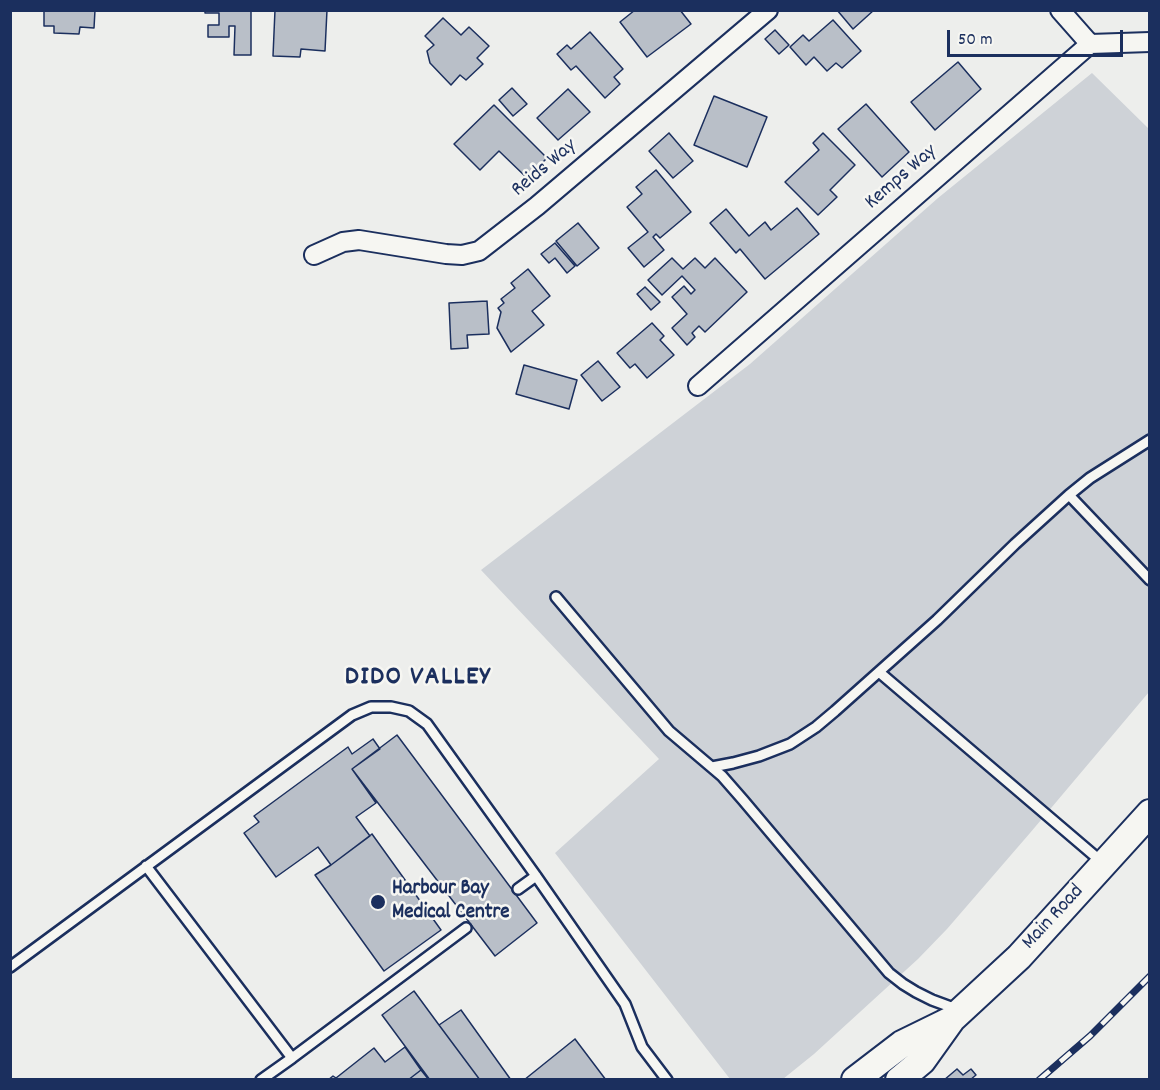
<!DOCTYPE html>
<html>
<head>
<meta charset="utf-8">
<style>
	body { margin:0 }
	#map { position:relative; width:1160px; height:1090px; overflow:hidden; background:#edeeec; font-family:Dekko,sans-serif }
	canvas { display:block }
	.frame { position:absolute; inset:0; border:12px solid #1b2f5e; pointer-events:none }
	.scale { position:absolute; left:947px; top:30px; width:176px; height:27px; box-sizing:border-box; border:3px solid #1b2f5e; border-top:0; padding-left:8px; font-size:18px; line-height:21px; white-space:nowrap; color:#1b2f5e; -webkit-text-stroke:4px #f6f6f2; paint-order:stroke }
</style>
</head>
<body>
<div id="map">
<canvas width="1160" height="1090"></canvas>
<div class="frame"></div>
<div class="scale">50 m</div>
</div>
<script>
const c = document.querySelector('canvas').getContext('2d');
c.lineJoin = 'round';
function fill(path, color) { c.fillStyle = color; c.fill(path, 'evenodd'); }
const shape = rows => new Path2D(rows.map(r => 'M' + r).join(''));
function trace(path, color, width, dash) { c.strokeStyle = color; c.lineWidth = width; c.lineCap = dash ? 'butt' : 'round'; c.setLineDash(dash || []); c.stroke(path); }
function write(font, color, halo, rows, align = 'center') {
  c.font = font + ' Dekko,sans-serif'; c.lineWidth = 5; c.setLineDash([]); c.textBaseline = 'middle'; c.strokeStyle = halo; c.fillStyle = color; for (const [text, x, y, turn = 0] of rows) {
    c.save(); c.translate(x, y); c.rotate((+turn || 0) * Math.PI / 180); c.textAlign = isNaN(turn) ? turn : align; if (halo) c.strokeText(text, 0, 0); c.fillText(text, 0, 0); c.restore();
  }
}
const green = shape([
	[1092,73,1149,129,1149,692,1030,833,947,929,918,959,814,1054,783,1079,730,1079,555,853,659,759,481,570,750,364,938,198]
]);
const building = shape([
	[44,10,95,10,94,28,80,27,79,34,54,33,54,26,44,26,44,10],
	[205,10,251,10,251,55,234,55,235,26,229,26,229,37,208,37,208,25,219,25,219,13,205,13,205,10],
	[275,10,327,10,325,51,301,49,300,57,273,56,275,10],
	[635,10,680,10,691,24,647,57,620,22,635,10],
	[837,10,874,10,853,29,837,10],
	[443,18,461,35,469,27,489,46,477,58,483,64,466,80,460,75,451,85,430,63,427,51,434,45,425,36,443,18],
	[833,20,861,51,842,68,836,63,827,71,814,57,806,65,790,47,803,35,809,41,833,20],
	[775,30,789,45,779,54,765,39,775,30],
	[590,32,623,69,614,77,620,84,605,98,576,66,571,70,557,54,567,45,571,49,590,32],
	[958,62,981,89,935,130,911,102,958,62],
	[512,88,527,104,513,116,499,100,512,88],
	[568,89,590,112,558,140,537,118,568,89],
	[714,96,767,117,747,167,694,145,714,96],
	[866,104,909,152,882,177,838,129,866,104],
	[494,105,547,158,527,178,499,151,480,170,454,144,494,105],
	[669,133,693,161,673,178,649,151,669,133],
	[823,133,855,165,830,190,837,197,818,215,785,182,819,150,813,143,823,133],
	[656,170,691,212,660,238,656,234,653,237,664,250,644,267,628,248,648,232,627,207,642,194,636,187,656,170],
	[797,208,819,234,765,279,740,249,736,253,710,223,726,209,749,236,765,222,771,230,797,208],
	[578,223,599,248,577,266,556,241,578,223],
	[555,243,575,266,567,273,555,258,549,263,541,254,555,243],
	[672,258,683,269,695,258,705,268,715,258,747,292,705,332,699,326,692,333,695,337,687,345,672,328,687,314,672,297,684,286,691,294,695,290,682,276,662,295,648,280,672,258],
	[528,269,550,296,532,311,544,325,511,352,497,328,501,312,498,308,504,303,501,299,515,288,511,283,528,269],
	[645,287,660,302,651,310,637,294,645,287],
	[487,301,489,334,467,335,468,348,451,349,449,303,487,301],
	[652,323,664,336,660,340,674,355,647,378,635,364,630,368,617,353,652,323],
	[598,361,620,387,602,401,581,375,598,361],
	[524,365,577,380,569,409,516,394,524,365],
	[397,735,537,923,495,956,352,769,397,735],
	[373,739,380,749,352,769,376,803,356,817,370,836,331,865,318,847,276,877,244,833,259,822,254,816,348,747,352,754,373,739],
	[372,834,441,930,384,971,315,875,331,865,372,834],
	[414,991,439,1025,480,1080,430,1080,382,1015,414,991],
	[461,1010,511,1080,480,1080,439,1025,461,1010],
	[575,1039,606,1080,524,1080,575,1039],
	[405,1047,421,1070,408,1080,328,1080,333,1076,336,1078,374,1048,385,1062,405,1047],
	[957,1069,963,1075,971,1069,976,1075,970,1080,944,1080,957,1069],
	[421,1070,429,1080,408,1080,421,1070]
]);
const service = shape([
	[1069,495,1150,580],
	[556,597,669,731,722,776,743,800,889,973,903,984,916,992,932,1000,959,1010],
	[879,672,1103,863],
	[712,767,733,763,759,756,790,744,816,727,835,711,937,620,1015,544,1069,495,1090,478,1150,440],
	[146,866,292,1058,466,928],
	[518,889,536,876],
	[10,967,352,715,371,707,391,707,409,711,427,724,536,876,625,1004,642,1047,667,1080],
	[261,1080,292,1058]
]);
const minor = shape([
	[1060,10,1090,44],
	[314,255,343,242,359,240,446,254,462,255,479,251,537,206,768,10],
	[698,386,1090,44,1150,42]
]);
const secondary = shape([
	[855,1080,902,1044,949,1021],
	[899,1080,922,1061,952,1019,1019,957,1150,813]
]);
const rail = shape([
	[1039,1080,1090,1036,1150,976]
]);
const markers = [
	[378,902,8,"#1b2f5e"]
];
const streetNames = [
	["Reids Way",545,169,-40],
	["Kemps Way",902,178,-41],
	["Main Road",1054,918,-47]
];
const poiNames = [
	["Harbour Bay",392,890],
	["Medical Centre",392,914]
];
const districtNames = [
	["DIDO VALLEY",418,679]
];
fill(green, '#ced2d7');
fill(building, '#b9bfc8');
trace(building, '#1b2f5e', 1.5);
trace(service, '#1b2f5e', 14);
trace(minor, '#1b2f5e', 22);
trace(secondary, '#1b2f5e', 30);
trace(service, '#f6f6f2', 9);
trace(minor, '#f6f6f2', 18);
trace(secondary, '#f6f6f2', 26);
trace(rail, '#1b2f5e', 7);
trace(rail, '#f6f6f2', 4.5, [14]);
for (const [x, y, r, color] of markers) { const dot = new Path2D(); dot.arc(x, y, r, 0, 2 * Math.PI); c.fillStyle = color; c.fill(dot); trace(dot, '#f6f6f2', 2); }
write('21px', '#1b2f5e', '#f6f6f2', streetNames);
write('bold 21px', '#1b2f5e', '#f6f6f2', poiNames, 'left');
c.letterSpacing = '1.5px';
write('bold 27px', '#1b2f5e', '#f6f6f2', districtNames);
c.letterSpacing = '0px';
</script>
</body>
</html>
